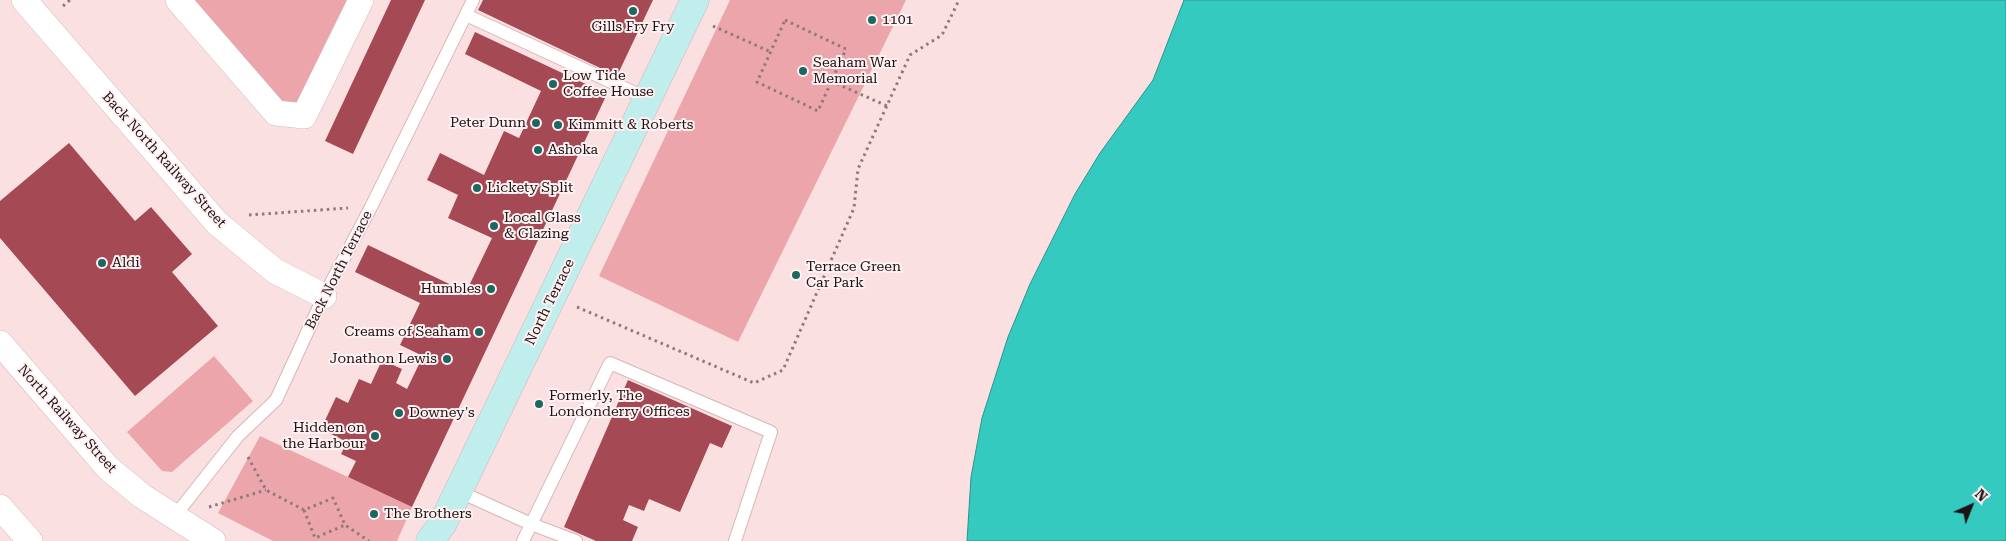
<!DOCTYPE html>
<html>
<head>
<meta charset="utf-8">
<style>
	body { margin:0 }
	#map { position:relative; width:2006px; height:541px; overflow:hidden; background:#fbe0e2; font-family:"Roboto Serif",serif }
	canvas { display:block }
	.north { position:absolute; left:1946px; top:481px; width:50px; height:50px; -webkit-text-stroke:4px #fff1f2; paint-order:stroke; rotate:44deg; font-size:14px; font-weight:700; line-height:20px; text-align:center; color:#1e1314 }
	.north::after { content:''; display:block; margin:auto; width:18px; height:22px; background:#1e1314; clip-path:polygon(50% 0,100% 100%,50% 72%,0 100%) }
</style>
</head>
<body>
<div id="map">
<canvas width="2006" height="541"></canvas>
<div class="north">N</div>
</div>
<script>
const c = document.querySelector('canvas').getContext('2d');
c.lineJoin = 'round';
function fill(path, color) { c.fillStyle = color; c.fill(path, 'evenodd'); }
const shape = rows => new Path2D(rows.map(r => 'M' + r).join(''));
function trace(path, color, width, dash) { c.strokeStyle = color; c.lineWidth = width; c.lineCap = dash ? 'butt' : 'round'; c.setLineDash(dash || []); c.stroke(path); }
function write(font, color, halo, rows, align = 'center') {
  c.font = font + ' "Roboto Serif",serif'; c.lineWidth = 4; c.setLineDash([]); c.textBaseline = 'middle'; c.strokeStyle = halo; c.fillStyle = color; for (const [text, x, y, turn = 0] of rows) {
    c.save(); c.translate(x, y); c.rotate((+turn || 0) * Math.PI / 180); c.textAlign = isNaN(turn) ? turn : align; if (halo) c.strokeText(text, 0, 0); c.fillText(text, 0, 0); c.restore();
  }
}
const green = shape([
	[186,0,353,0,297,110,279,110],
	[730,0,906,0,738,342,599,276],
	[214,356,253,401,172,472,162,471,127,432],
	[260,436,412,507,397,541,273,541,218,513]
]);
const water = shape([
	[1184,0,2006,0,2006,541,967,541,971,477,982,418,1008,337,1030,284,1075,194,1100,153,1153,80,1184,0]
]);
const building = shape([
	[391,0,425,0,353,154,325,141],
	[483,0,653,0,617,76,478,10],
	[475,32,607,94,412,507,348,477,356,461,341,454,347,442,321,429,336,397,348,403,359,379,371,384,382,360,402,369,396,383,407,389,423,356,400,345,420,303,355,272,368,245,466,292,492,238,448,218,458,195,427,180,440,153,484,175,504,131,519,138,541,91,465,54],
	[69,143,135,221,151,207,192,254,172,272,218,326,135,396,0,238,0,201],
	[628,380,732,426,722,448,710,443,680,512,649,499,644,511,629,505,623,520,638,527,632,541,596,541,564,527]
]);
const path = shape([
	[63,6,70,0],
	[785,20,846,49,818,111,757,82,785,20],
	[713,26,771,52],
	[831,81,887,106],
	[249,215,348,208],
	[577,307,754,383,783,370,854,208,858,169,910,55,942,35,959,0],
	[248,457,266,490,304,510,333,498,345,525,369,541],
	[209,507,266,490],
	[304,510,315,538,345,525]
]);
const lane = shape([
	[466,15,648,99],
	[458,491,531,524,576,541],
	[174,517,238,436,276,400,324,296,371,207,473,0],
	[523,541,610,363,771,432,735,541]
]);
const street = shape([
	[24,0,217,223,275,271,324,296],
	[178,0,276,113,304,116,361,0],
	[0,343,108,468,142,496,213,541],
	[0,507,30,541]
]);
const secondary = shape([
	[430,541,443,523,695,0]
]);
const markers = [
	[633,11,5,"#1b6762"],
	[872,20,5,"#1b6762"],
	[803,71,5,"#1b6762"],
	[553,84,5,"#1b6762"],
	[536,123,5,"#1b6762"],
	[558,125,5,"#1b6762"],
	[538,150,5,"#1b6762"],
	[477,188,5,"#1b6762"],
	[494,226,5,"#1b6762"],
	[102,263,5,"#1b6762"],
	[796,275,5,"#1b6762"],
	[491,289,5,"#1b6762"],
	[479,332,5,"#1b6762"],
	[447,359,5,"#1b6762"],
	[539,404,5,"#1b6762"],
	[399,413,5,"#1b6762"],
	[375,436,5,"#1b6762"],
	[374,514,5,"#1b6762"]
];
const poiNames = [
	["1101",882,20],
	["Gills Fry Fry",633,27,"center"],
	["Seaham War",813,63],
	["Memorial",813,79],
	["Low Tide",563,76],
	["Coffee House",563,92],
	["Peter Dunn",526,123,"right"],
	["Kimmitt & Roberts",568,125],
	["Ashoka",548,150],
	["Lickety Split",487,188],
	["Local Glass",504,218],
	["& Glazing",504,234],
	["Aldi",112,263],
	["Terrace Green",806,267],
	["Car Park",806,283],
	["Humbles",481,289,"right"],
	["Creams of Seaham",469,332,"right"],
	["Jonathon Lewis",437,359,"right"],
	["Formerly, The",549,396],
	["Londonderry Offices",549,412],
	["Downey's",409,413],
	["Hidden on",365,428,"right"],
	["the Harbour",365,444,"right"],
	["The Brothers",384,514]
];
const streetNames = [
	["Back North Railway Street",164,160,48],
	["Back North Terrace",339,270,-63],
	["North Terrace",550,302,-64],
	["North Railway Street",67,419,48]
];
fill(green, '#eca6ab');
fill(water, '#34cac0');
trace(water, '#2d938c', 1);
fill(building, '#a54a55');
trace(lane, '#d6b6b8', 14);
trace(street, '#d6b6b8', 26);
trace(secondary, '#d6b6b8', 29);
trace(path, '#8d7a7c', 3, [2.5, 4]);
trace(lane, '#fff', 12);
trace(street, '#fff', 25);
trace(secondary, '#bfeeec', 28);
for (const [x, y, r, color] of markers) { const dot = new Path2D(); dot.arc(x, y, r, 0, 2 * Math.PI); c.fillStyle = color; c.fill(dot); trace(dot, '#fff1f2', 2); }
write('14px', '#1e1314', '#fff1f2', poiNames, 'left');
write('14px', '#1e1314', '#fff1f2', streetNames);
</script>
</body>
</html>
